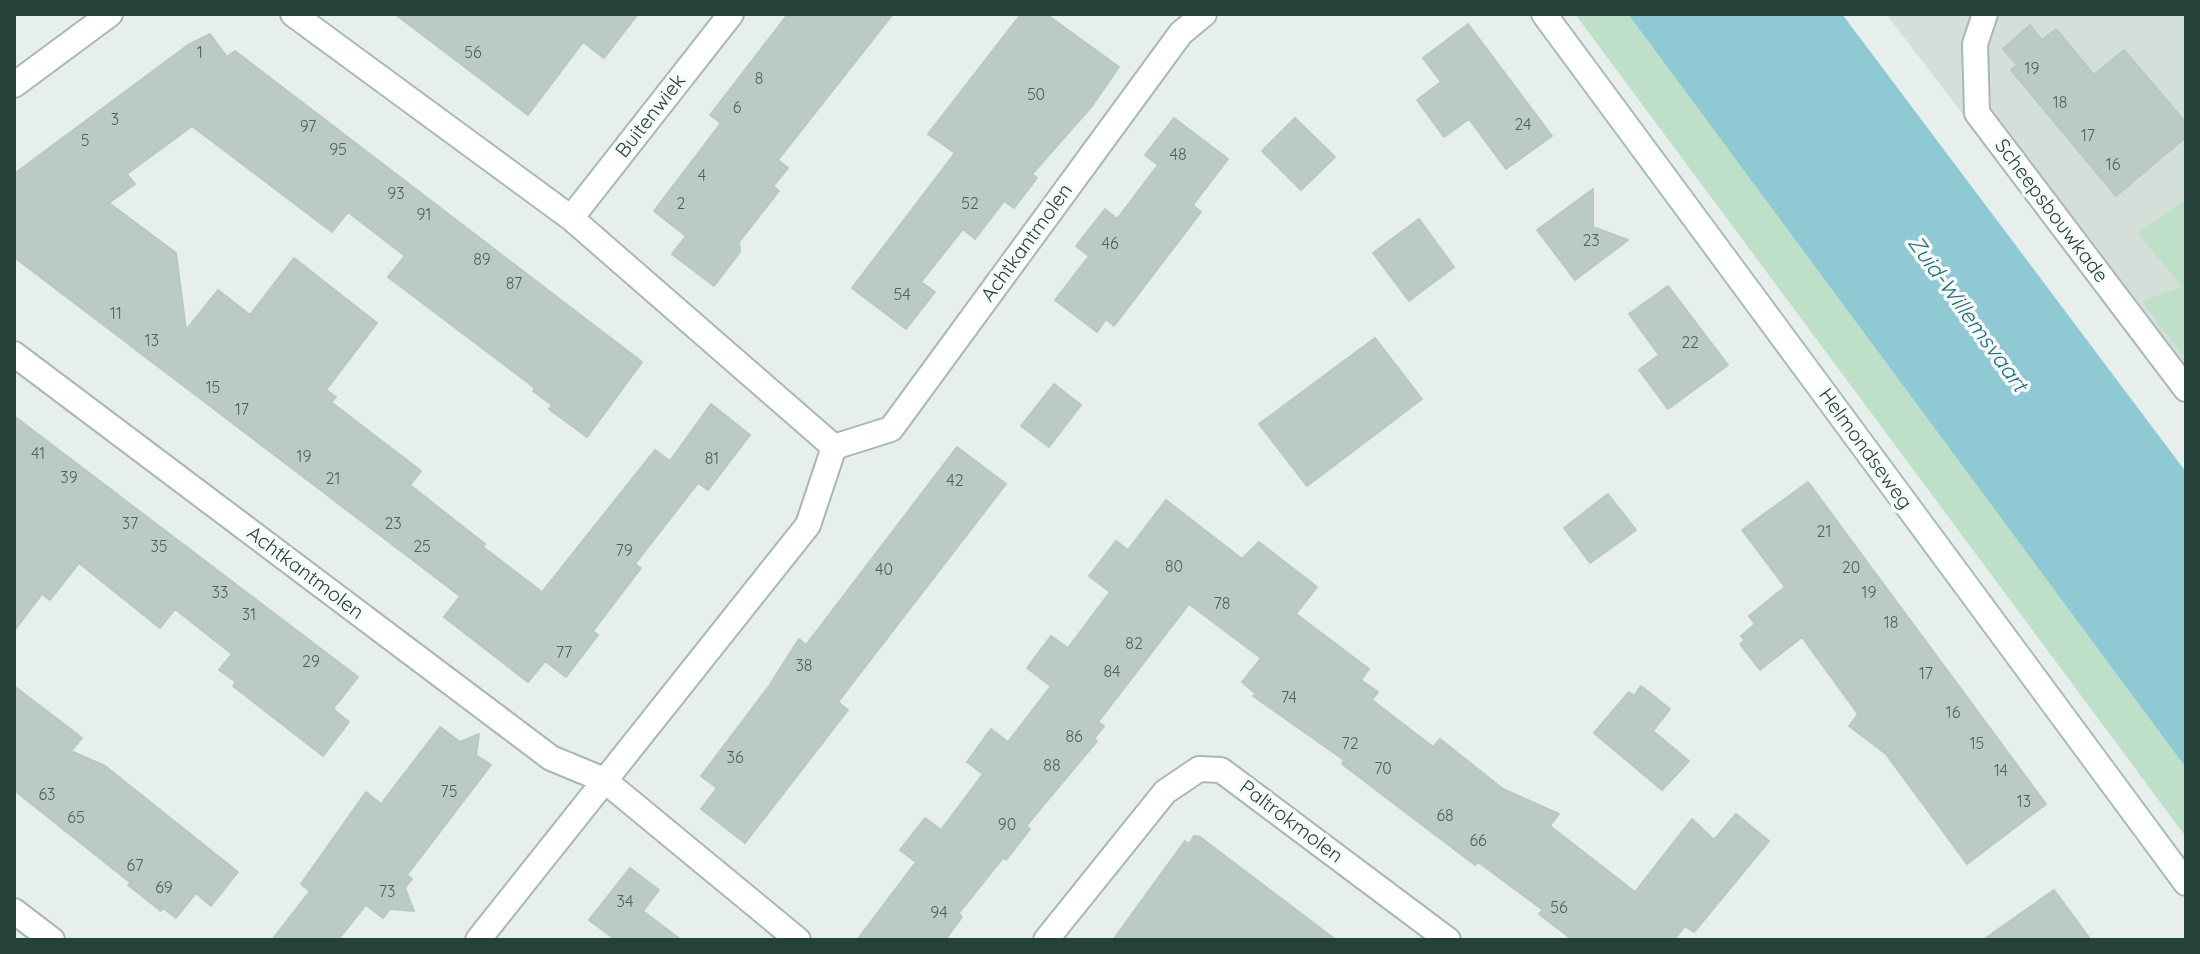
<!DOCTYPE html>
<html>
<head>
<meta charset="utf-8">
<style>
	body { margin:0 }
	#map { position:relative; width:2200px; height:954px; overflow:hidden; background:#e6efeb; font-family:Quicksand,sans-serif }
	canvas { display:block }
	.frame { position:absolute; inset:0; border:16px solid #24423a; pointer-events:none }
</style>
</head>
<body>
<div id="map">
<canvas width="2200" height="954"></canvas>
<div class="frame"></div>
</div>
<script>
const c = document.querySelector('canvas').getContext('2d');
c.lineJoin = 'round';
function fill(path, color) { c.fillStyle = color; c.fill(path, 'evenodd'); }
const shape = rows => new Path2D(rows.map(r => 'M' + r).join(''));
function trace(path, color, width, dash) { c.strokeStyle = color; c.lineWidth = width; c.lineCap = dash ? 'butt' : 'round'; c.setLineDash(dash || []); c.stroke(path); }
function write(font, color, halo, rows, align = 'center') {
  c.font = font + ' Quicksand,sans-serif'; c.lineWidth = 7; c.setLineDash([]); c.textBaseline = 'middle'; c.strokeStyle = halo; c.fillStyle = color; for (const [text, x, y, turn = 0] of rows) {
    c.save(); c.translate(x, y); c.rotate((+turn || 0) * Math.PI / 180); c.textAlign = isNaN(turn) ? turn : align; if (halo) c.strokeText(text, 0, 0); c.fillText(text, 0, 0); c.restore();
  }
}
const built = shape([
	[1886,14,2186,14,2186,405]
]);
const green = shape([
	[1575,14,1628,14,2186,768,2186,837],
	[2186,199,2186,360,2142,301,2182,287,2138,233]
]);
const water = shape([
	[1628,14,1842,14,2186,472,2186,768]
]);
const building = shape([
	[395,14,638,14,604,58,583,42,528,115,395,14],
	[788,14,893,14,778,160,788,168,773,186,779,191,739,242,740,252,714,286,672,254,686,236,654,211,721,123,710,115,788,14],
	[1021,14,1046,14,1119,67,1092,106,1032,174,1037,178,1014,208,1004,201,975,239,963,229,921,282,935,292,906,329,852,288,955,153,928,134,1021,14],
	[1468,24,1552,136,1506,169,1469,119,1444,137,1417,100,1441,82,1423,58,1468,24],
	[2030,25,2042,40,2056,29,2094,75,2124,50,2186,123,2186,137,2116,196,2011,70,2017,65,2003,49,2030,25],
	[210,34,227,57,235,51,642,362,587,437,549,409,552,405,533,391,535,388,388,277,405,256,348,212,332,232,192,126,127,174,135,184,109,203,176,253,186,330,218,290,250,315,294,258,377,323,326,390,336,397,331,402,421,471,410,485,485,544,483,547,542,592,655,450,670,461,711,404,750,435,708,490,698,483,635,564,641,568,593,631,598,635,566,677,545,661,528,682,444,617,460,596,14,257,14,174,188,45,210,34],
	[1174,118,1228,159,1193,205,1201,212,1114,326,1106,319,1097,332,1055,300,1089,256,1076,246,1105,209,1117,219,1158,165,1145,155,1174,118],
	[1295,118,1335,157,1301,190,1262,151,1295,118],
	[1593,189,1593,227,1628,240,1575,280,1537,230,1593,189],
	[1419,219,1454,267,1409,301,1373,253,1419,219],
	[1668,286,1728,365,1668,409,1639,370,1659,355,1629,314,1668,286],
	[1375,338,1422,399,1307,486,1259,424,1375,338],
	[1054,384,1081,405,1049,447,1021,426,1054,384],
	[14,416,358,677,333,709,349,722,323,756,233,686,236,682,219,670,232,654,175,609,160,628,79,563,50,600,42,594,14,631,14,416],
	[957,447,1006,484,838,702,848,710,745,843,701,809,717,788,701,776,769,686,799,639,806,645,957,447],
	[1808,482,2046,804,1967,864,1886,754,1849,726,1858,714,1802,637,1760,670,1740,644,1745,640,1741,636,1755,624,1749,616,1785,587,1742,530,1808,482],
	[1608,494,1636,530,1590,563,1564,528,1608,494],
	[1166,500,1242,559,1259,542,1317,587,1296,614,1369,669,1361,680,1378,692,1372,700,1433,747,1440,739,1503,789,1559,814,1550,826,1635,892,1692,819,1714,840,1736,814,1769,841,1694,932,1685,926,1674,940,1573,940,1539,914,1543,910,1478,862,1475,865,1342,764,1344,760,1253,696,1256,694,1242,682,1261,658,1189,604,1098,722,1104,726,1094,739,1097,741,1026,826,1030,829,1006,860,1003,858,959,913,962,917,945,940,857,940,916,862,900,850,925,818,941,830,983,774,967,762,991,729,1008,742,1051,686,1027,668,1051,636,1068,648,1110,592,1089,576,1116,541,1128,550,1166,500],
	[14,686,82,738,71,751,105,766,238,872,211,906,196,893,176,918,163,908,161,911,128,885,131,883,14,790,14,686],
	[1641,686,1670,709,1653,731,1689,761,1662,790,1594,733,1629,692,1634,696,1641,686],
	[440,727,460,742,479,734,476,755,491,765,407,875,412,879,405,888,414,911,390,909,383,918,366,905,338,940,272,940,310,891,301,884,366,792,381,804,440,727],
	[1194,836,1200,837,1336,940,1113,940,1185,841,1189,844,1194,836],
	[630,868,659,890,643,911,681,940,616,940,589,920,630,868],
	[2054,890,2091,940,1983,940,2054,890]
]);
const street = shape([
	[293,14,571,218,834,447,808,525,478,940],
	[1985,14,1975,44,1977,113,2186,389],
	[14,85,110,14],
	[571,218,731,14],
	[14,354,551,758,604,780,798,940],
	[834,447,891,429,1181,33,1204,14],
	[14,911,52,940],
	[1046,940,1165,792,1199,769,1221,770,1448,940]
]);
const secondary = shape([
	[1544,14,2186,883]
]);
const numberNames = [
	["1",200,53],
	["56",473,53],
	["19",2032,69],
	["8",759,79],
	["50",1036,95],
	["18",2060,103],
	["6",737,108],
	["3",115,120],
	["24",1523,125],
	["97",308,127],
	["17",2088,136],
	["5",85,141],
	["95",338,150],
	["48",1178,155],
	["16",2113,165],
	["4",702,176],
	["93",396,194],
	["2",681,204],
	["52",970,204],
	["91",424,215],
	["23",1591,241],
	["46",1110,244],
	["89",482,260],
	["87",514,284],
	["54",902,295],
	["11",116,314],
	["13",152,341],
	["22",1690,343],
	["15",213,388],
	["17",242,410],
	["41",38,454],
	["19",304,457],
	["81",712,459],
	["39",69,478],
	["21",333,479],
	["42",955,481],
	["37",130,524],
	["23",393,524],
	["21",1824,532],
	["35",159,547],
	["25",422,547],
	["79",624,551],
	["80",1174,567],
	["20",1851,568],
	["40",884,570],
	["33",220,593],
	["19",1869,593],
	["78",1222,604],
	["31",249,615],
	["18",1891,623],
	["82",1134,644],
	["77",564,653],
	["29",311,662],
	["38",804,666],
	["84",1112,672],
	["17",1926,674],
	["74",1289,698],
	["16",1953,713],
	["86",1074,737],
	["72",1350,744],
	["15",1977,744],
	["36",735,758],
	["88",1052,766],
	["70",1383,769],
	["14",2001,771],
	["75",449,792],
	["63",47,795],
	["13",2024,802],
	["68",1445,816],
	["65",76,818],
	["90",1007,825],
	["66",1478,841],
	["67",135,866],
	["69",164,888],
	["73",387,892],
	["34",625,902],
	["56",1559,908],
	["94",939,913]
];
const streetNames = [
	["Buitenwiek",651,116,-52],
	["Scheepsbouwkade",2051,211,53],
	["Achtkantmolen",1027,243,-54],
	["Helmondseweg",1865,449,54],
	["Achtkantmolen",305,573,37],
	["Paltrokmolen",1291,822,37]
];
const waterNames = [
	["Zuid-Willemsvaart",1967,314,54]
];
fill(built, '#d4dfda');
fill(green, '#bfe0c8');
fill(water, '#8ec9d4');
fill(building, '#bbcac4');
trace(building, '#b8c9c2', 2);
trace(street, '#a8b8b2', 28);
trace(secondary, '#a4bbb3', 28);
trace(street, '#fff', 24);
trace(secondary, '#fff', 24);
write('16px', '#4a645c', null, numberNames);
write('20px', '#24423a', '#f7fbf9', streetNames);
write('italic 22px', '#1c6f80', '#f7fbf9', waterNames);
</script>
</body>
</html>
